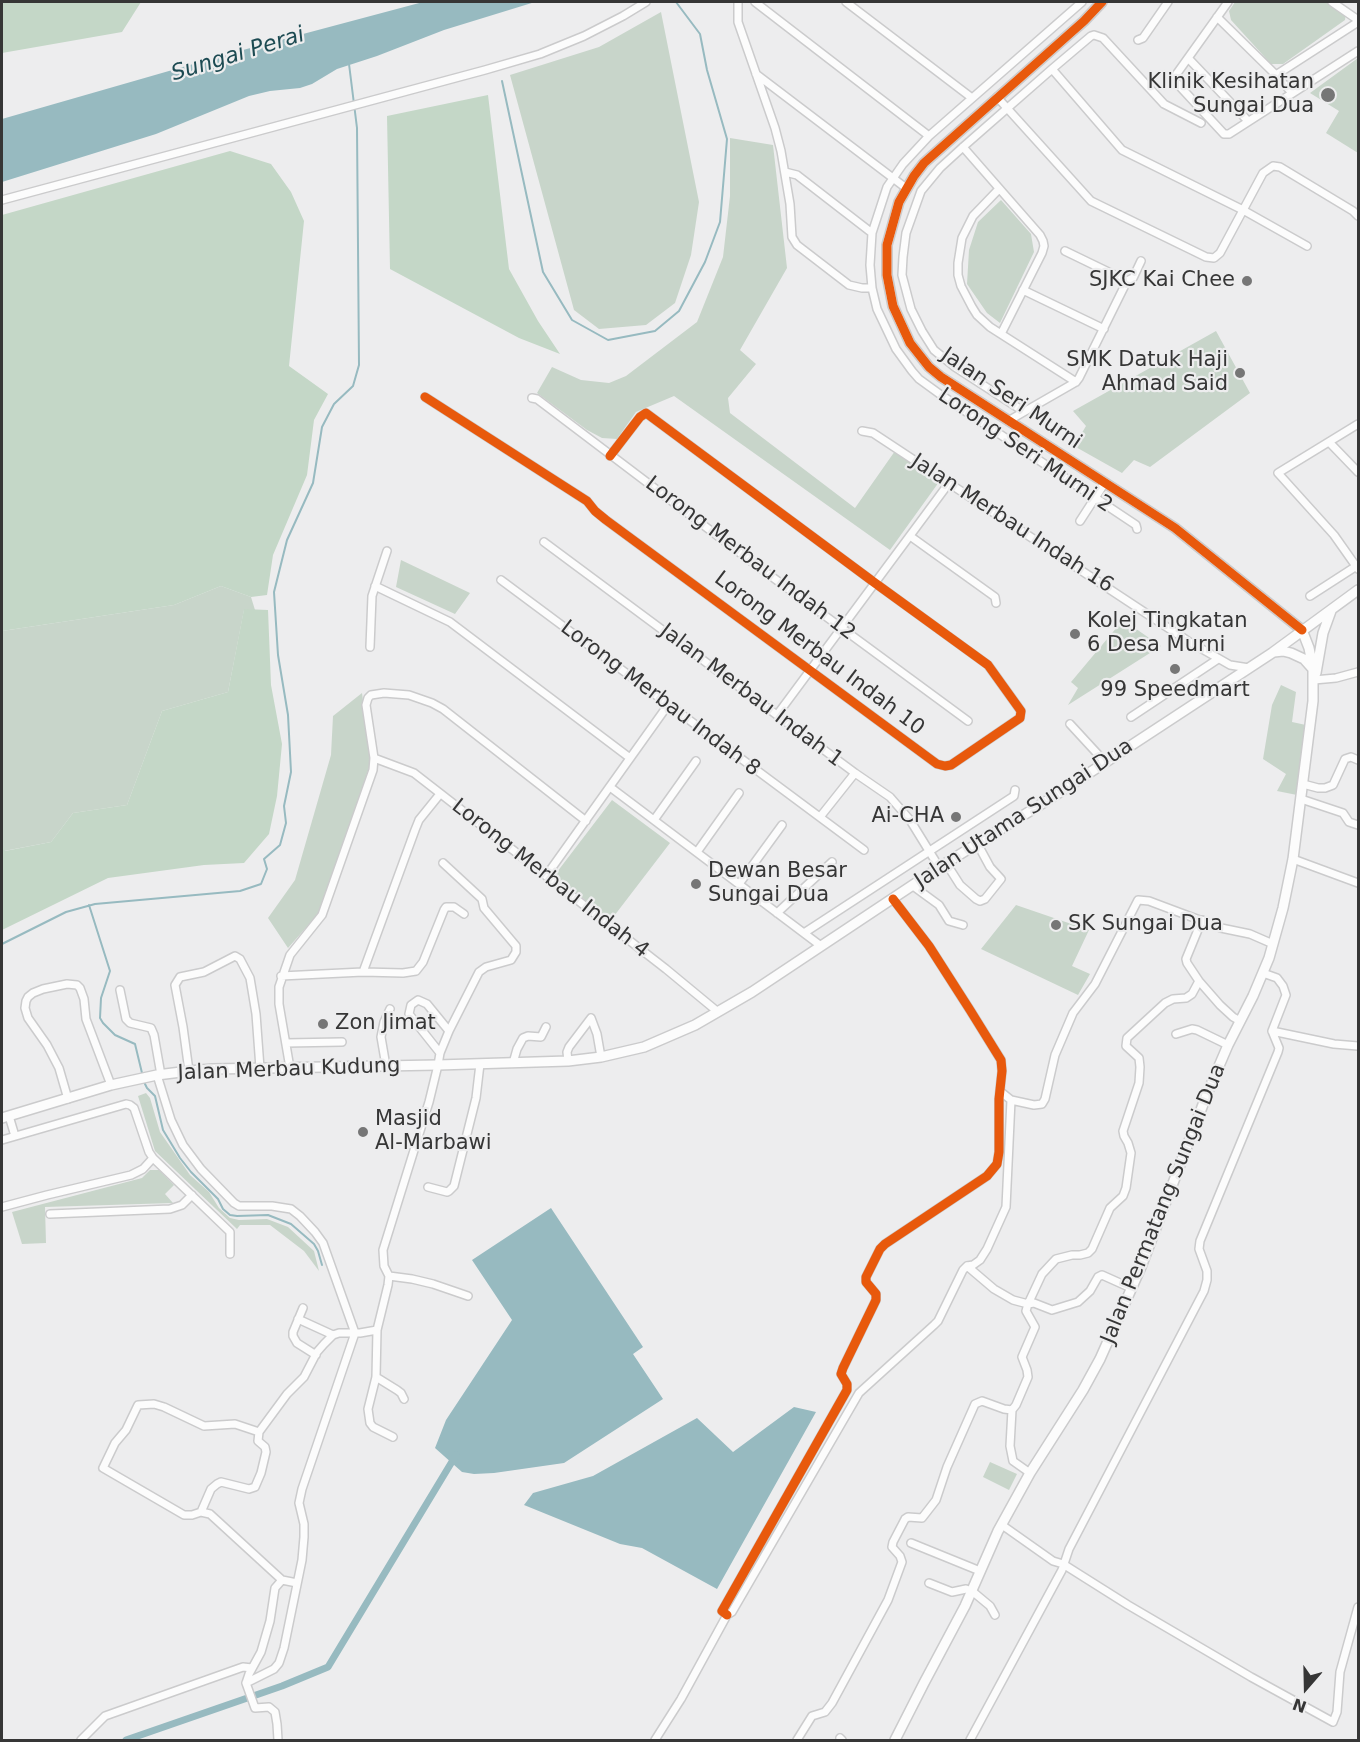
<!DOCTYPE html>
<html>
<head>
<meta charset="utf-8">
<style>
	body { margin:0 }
	#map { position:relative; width:1360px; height:1742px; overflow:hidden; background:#ededee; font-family:"DejaVu Sans",sans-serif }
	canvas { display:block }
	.frame { position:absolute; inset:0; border:3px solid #363636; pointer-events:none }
	.north { position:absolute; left:1276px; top:1658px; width:60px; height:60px; -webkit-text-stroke:4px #ededee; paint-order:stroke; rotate:200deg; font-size:16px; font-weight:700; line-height:24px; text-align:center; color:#363636 }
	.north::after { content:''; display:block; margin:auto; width:21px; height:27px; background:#363636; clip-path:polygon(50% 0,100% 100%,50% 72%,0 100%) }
</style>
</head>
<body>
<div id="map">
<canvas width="1360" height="1742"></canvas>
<div class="frame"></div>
<div class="north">N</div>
</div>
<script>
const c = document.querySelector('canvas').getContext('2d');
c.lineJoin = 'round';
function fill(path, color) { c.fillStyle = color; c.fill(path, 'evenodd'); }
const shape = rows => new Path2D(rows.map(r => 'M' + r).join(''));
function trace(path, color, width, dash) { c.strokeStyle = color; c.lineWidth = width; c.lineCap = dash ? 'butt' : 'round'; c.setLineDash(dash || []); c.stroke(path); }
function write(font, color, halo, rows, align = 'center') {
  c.font = font + ' "DejaVu Sans",sans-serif'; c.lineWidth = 4.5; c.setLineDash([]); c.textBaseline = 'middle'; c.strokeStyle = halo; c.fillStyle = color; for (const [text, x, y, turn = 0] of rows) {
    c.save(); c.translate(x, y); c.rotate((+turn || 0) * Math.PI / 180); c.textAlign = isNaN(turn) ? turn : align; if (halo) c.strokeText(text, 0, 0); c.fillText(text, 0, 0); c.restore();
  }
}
const green = shape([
	[1235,2,1329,2,1346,13,1345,20,1283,64,1271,64,1231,20,1229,11],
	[661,12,699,202,691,255,675,303,646,325,599,329,574,310,510,75,599,47],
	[1358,58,1358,153,1326,133,1339,111,1310,93],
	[730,138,773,145,787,268,740,350,756,364,728,398,730,413,855,508,895,451,939,482,890,550,674,396,636,412,617,439,602,438,587,430,537,393,552,367,581,380,609,383,626,376,697,322,723,257,730,196],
	[1001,200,1031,234,1034,252,1000,323,987,313,967,284,969,250,978,222],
	[1216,331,1250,393,1150,467,1134,460,1122,473,1074,446,1086,426,1073,411],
	[401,560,470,593,455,614,396,587],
	[221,586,251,597,255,610,244,610,228,692,162,711,127,805,73,813,51,842,4,851,2,844,2,631,174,605],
	[1123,620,1161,646,1068,705,1078,688,1071,682],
	[1281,685,1296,692,1292,722,1306,725,1297,795,1277,791,1286,774,1263,759,1272,705],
	[362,693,371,762,319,913,288,948,268,918,295,880,331,755,333,716],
	[612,800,670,843,611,920,554,876],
	[1016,905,1089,930,1072,966,1090,974,1078,995,981,949],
	[146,1093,150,1098,160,1132,190,1175,209,1192,219,1208,230,1218,239,1220,267,1219,288,1227,314,1251,319,1271,304,1251,270,1225,240,1225,237,1229,155,1151,138,1096],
	[150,1170,159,1170,174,1185,165,1194,173,1203,45,1207,46,1243,22,1244,12,1212,142,1178],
	[990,1462,1017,1474,1009,1490,983,1477]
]);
const forest = shape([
	[2,2,141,2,122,32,2,53],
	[488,95,509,269,538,321,560,354,519,338,390,269,387,116],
	[230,151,271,164,291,192,304,221,289,366,328,394,314,420,307,475,273,555,267,595,251,597,221,586,174,605,2,631,2,215],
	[244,609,268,610,271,685,282,744,277,796,269,834,244,863,204,865,108,878,2,930,2,844,5,851,51,842,73,813,127,805,162,711,228,692]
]);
const water = shape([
	[423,2,535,2,444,30,377,56,337,69,312,84,300,88,270,91,249,96,156,134,2,182,2,119,228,54],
	[551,1208,643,1347,633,1354,663,1399,564,1463,494,1473,474,1474,462,1472,435,1448,446,1420,512,1320,472,1260],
	[794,1407,816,1412,717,1589,642,1548,620,1544,524,1505,533,1493,593,1476,697,1418,733,1452]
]);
const stream = shape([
	[502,81,543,272,572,320,608,340,655,331,679,311,705,262,720,222,727,139,707,70,700,34,676,2],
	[89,905,110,971,101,998,100,1018,103,1023,115,1035,135,1044,142,1073],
	[2,944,66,912,95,904,240,891,261,884,267,869,264,859,280,845,286,823,284,806,291,772,288,715,278,655,274,592,287,540,313,483,322,427,334,404,353,386,359,365,357,128,349,64],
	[144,1082,147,1088,155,1096,163,1130,180,1158,191,1172,218,1199,223,1209,230,1215,237,1216,268,1215,291,1224,314,1244,318,1251,322,1265]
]);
const canal = shape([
	[126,1740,282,1686,328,1667,456,1455]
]);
const street = shape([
	[738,2,738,22,775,128,781,151,790,204,792,237,797,245,849,285,862,288,872,288],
	[755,2,929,136],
	[846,2,972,98],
	[1082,2,929,136,903,164,887,187,872,233,870,265,872,288,877,309,896,349,912,371,919,379,941,395,1136,525,1137,529],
	[1228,2,1173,79,1224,134,1229,134,1358,51],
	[1332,2,1358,20],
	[1217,17,1276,75,1292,93],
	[1138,40,1143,38,1168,2],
	[1188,58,1248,121],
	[1052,69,1122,150,1243,210,1307,246],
	[756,74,906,188],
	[1276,75,1358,22],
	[997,97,1091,201,1206,257,1214,258,1220,253,1263,173,1273,166,1280,167,1353,211,1358,216],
	[963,147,1040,235,1043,241,1044,246,1042,253,1001,334],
	[785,172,797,175,872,233],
	[999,189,973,216,962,238,958,263,958,275,961,286,972,307,977,315,990,327,1076,382],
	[2,200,485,70,540,54,584,36,623,16,646,2],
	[1065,251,1127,281],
	[1023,290,1104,329],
	[425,397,587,501,595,511,606,520,937,764,945,766,951,765,1020,718,1021,711,988,665,875,583,646,413,640,417,610,456],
	[532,398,537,399,756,565,968,721],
	[1023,411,955,367,934,350,922,331,911,309,902,275,903,257,906,233,921,191,940,168,963,147,1052,69,1091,36,1094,35,1103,38,1164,104,1201,123],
	[1008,421,1076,382,1079,378,1127,281,1133,278,1141,261],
	[1358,424,1278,473,1334,535,1358,569],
	[862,431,873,433,1188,641,1230,665,1249,668],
	[1330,443,1358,472],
	[1080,521,1104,484],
	[910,536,995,597,996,603],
	[544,542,855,773,890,797,910,820,939,867],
	[501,580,864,850],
	[375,586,450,622,630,758],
	[1310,596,1358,565],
	[370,647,372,596,387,551],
	[1314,680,1336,678,1358,672],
	[777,715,949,483],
	[1131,717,1218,659],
	[1070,724,1105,762],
	[374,758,414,773,666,969,718,1012],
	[1303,784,1318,788,1325,788,1333,785,1345,759,1351,757,1358,760],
	[610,787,821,946],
	[1301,799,1343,813,1349,822,1358,825],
	[820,817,855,773],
	[654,820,696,761],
	[697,852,739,793],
	[1293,859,1358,883],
	[946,863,960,885,976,899,980,901,985,899,1001,879,990,867,977,843],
	[546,876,668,705],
	[739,884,782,825],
	[913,886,939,905,949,921,963,925],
	[777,913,832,862],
	[1202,920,1186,959,1187,963,1199,981,1220,1005,1233,1017,1240,1021],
	[804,933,1014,796,1015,790],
	[363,972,415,830,419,820,440,794],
	[281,976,363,972,403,973,416,971,423,962,444,910,446,907,454,907,464,914],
	[120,990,126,1019,130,1023,151,1028,154,1035,161,1075],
	[1272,1031,1334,1044,1358,1046],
	[1176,1034,1192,1029,1197,1030,1228,1045],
	[286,1043,342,1042],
	[440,1053,409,1014,411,1005,418,1000,427,1004,449,1031],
	[568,1061,567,1052,569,1047,591,1018,597,1034,601,1057],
	[513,1063,517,1049,523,1038,528,1036,541,1037,546,1027],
	[386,1066,381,1037,384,1022,390,1009],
	[290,1068,279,1004,279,987,290,955,322,915,373,770,374,758,366,705,368,698,371,695,384,693,409,695,432,703,443,709,586,821],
	[189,1071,183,1027,175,985,180,977,204,972,235,956,240,959,250,978,256,1014,260,1068],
	[157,1075,171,1120,183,1145,201,1169,234,1203,239,1206,272,1206,291,1209,300,1216,315,1232,323,1243,355,1333,302,1489,299,1503,304,1524,304,1537,302,1560,284,1648,279,1663,274,1669,246,1683],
	[1001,1092,1011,1100,1034,1105,1042,1104,1045,1099,1055,1055,1073,1013,1095,984,1138,900,1149,901,1221,928,1250,934,1273,944],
	[68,1099,59,1068,47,1045,28,1018,25,1008,26,1001,28,997,33,993,43,989,67,984,77,985,80,988,84,999,86,1019,111,1085],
	[9,1116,15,1136],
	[2,1140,126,1104,130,1105,134,1108,149,1152,153,1158,230,1232,230,1254],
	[428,1187,447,1192,449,1191,454,1186,476,1098,480,1064],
	[2,1207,47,1195,131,1175,143,1169,153,1158],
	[50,1214,170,1209,182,1205,192,1195],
	[967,1266,994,1289,1013,1300,1028,1304,1034,1303,1052,1310,1078,1302,1090,1291,1098,1277,1102,1275,1131,1288],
	[389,1276,412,1279,433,1284,468,1296],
	[303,1308,293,1332,293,1336,297,1343,316,1355],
	[298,1319,333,1335],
	[376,1377,397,1390,401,1393,404,1399],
	[259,1432,235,1424,204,1426,164,1407,154,1404,138,1405,126,1430,115,1443,103,1468,184,1515,192,1515,201,1512,210,1514,282,1580,297,1583],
	[393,1437,373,1427,370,1423,368,1409,376,1377,377,1330,388,1285,389,1276,384,1266,383,1250,429,1102,438,1065,440,1053,449,1031,479,972,486,967,511,960,516,952,516,946,484,908,482,899,443,863],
	[1030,1473,1013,1461,1010,1446,1012,1410,1016,1405,1028,1377,1027,1370,1022,1357,1035,1327,1026,1311,1028,1304,1042,1274,1056,1259,1072,1255,1080,1255,1088,1253,1092,1249,1110,1208,1123,1196,1126,1188,1131,1153,1128,1143,1124,1136,1123,1131,1139,1083,1140,1067,1139,1058,1126,1046,1127,1038,1165,1003,1173,999,1186,998,1192,994,1199,981],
	[201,1512,211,1489,217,1484,221,1482,249,1489,255,1487,261,1473,266,1452,265,1447,258,1441,259,1432,287,1394,304,1377,317,1352,324,1344,333,1335,339,1333,360,1333,377,1330],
	[1002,1525,1053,1561,1063,1564,1128,1605,1251,1677,1333,1722,1337,1712,1340,1672,1358,1607],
	[911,1543,980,1571],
	[929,1583,952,1592,966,1589,972,1591,990,1606,995,1615],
	[727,1615,722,1611,726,1604,847,1390,847,1384,841,1374,843,1368,876,1300,876,1294,866,1282,866,1277,880,1249,885,1244,987,1176,997,1164,999,1152,999,1099,1002,1071,1001,1060,970,1010,929,946,893,899],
	[840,1738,842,1740],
	[81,1740,105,1716,243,1667,252,1668],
	[278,1740,277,1724,275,1712,269,1707,255,1708,246,1683,249,1674,261,1652,270,1621,275,1588,282,1580],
	[655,1740,681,1699,727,1615,732,1612,859,1393,934,1325,938,1321,963,1270,967,1266,973,1265,980,1260,987,1249,1006,1207,1011,1100],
	[797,1740,812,1716,825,1712,832,1703,888,1600,902,1562,900,1556,892,1547,893,1542,905,1519,908,1517,922,1518,936,1500,947,1467,975,1404,982,1401,1004,1409,1012,1410],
	[970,1740,1062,1570,1069,1549,1204,1291,1207,1280,1207,1271,1199,1249,1200,1241,1278,1052,1279,1048,1272,1031,1286,995,1283,986,1277,978,1263,973]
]);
const secondary = shape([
	[1102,2,1084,21,924,163,914,176,899,202,887,245,887,275,893,306,910,343,929,367,941,377,1175,528,1302,630],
	[1274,652,1283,651,1291,653,1304,659,1312,668],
	[1316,673,1323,633,1331,611],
	[2,1118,111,1085,157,1075,189,1071,212,1069,438,1065,568,1061,601,1057,644,1047,695,1025,752,992,946,863,1048,800,1272,653,1358,590],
	[895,1740,924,1683,965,1606,998,1531,1030,1473,1083,1390,1100,1359,1141,1267,1207,1094,1228,1045,1253,996,1269,958,1283,908,1293,859,1313,701,1313,668,1309,648,1302,630]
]);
const cycleway = shape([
	[1102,2,1084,21,924,163,914,176,899,202,887,245,887,275,893,306,910,343,929,367,941,377,1175,528,1302,630],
	[425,397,587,501,595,511,606,520,937,764,945,766,951,765,1020,718,1021,711,988,665,875,583,646,413,640,417,610,456],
	[727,1615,722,1611,726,1604,847,1390,847,1384,841,1374,843,1368,876,1300,876,1294,866,1282,866,1277,880,1249,885,1244,987,1176,997,1164,999,1152,999,1099,1002,1071,1001,1060,970,1010,929,946,893,899]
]);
const markers = [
	[1328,95,8,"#767676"],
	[1247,281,6,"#767676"],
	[1240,373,6,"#767676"],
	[1075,634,6,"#767676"],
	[1175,669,6,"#767676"],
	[956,817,6,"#767676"],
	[696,884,6,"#767676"],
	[1056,925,6,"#767676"],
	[323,1024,6,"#767676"],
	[363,1132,6,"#767676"]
];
const poiNames = [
	["Klinik Kesihatan",1314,83,"right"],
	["Sungai Dua",1314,107,"right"],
	["SJKC Kai Chee",1235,281,"right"],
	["SMK Datuk Haji",1228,361,"right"],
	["Ahmad Said",1228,385,"right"],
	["Kolej Tingkatan",1087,622],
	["6 Desa Murni",1087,646],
	["99 Speedmart",1175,691,"center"],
	["Ai-CHA",944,817,"right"],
	["Dewan Besar",708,872],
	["Sungai Dua",708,896],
	["SK Sungai Dua",1068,925],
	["Zon Jimat",335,1024],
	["Masjid",375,1120],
	["Al-Marbawi",375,1144]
];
const streetNames = [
	["Jalan Seri Murni",1011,399,34],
	["Lorong Seri Murni 2",1025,451,34],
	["Jalan Merbau Indah 16",1012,524,33],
	["Lorong Merbau Indah 12",750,559,37],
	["Lorong Merbau Indah 10",819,654,37],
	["Jalan Merbau Indah 1",751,696,37],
	["Lorong Merbau Indah 8",660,699,37],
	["Jalan Utama Sungai Dua",1024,814,-33],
	["Lorong Merbau Indah 4",550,879,38],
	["Jalan Merbau Kudung",289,1070,-2],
	["Jalan Permatang Sungai Dua",1164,1204,-68]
];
const waterNames = [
	["Sungai Perai",238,55,-17]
];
fill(green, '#c8d5ca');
fill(forest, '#c4d7c7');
fill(water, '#97bac0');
trace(stream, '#97bac0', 2);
trace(canal, '#97bac0', 7);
trace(street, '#cbcbcc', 10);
trace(secondary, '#cbcbcc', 12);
trace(street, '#fcfcfc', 7);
trace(secondary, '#fcfcfc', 9);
trace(cycleway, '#e8590c', 9);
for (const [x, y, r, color] of markers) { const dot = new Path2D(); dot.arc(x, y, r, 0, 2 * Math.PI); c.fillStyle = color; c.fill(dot); trace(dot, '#ededee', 2); }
write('21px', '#363636', '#ededee', poiNames, 'left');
write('21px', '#363636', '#ededee', streetNames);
write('italic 22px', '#1c4a52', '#ededee', waterNames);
</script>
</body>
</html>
